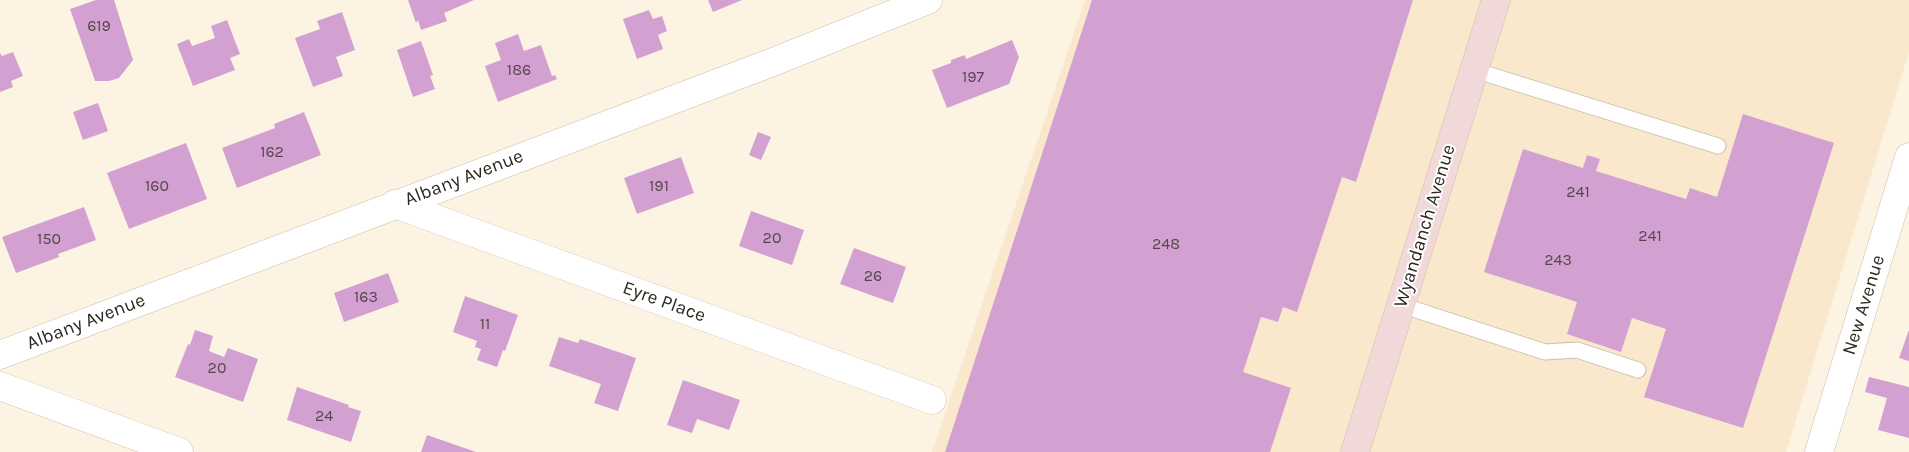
<!DOCTYPE html>
<html>
<head>
<meta charset="utf-8">
<style>
	body { margin:0 }
	canvas { display:block; background:#fdf3e2 }
</style>
</head>
<body>
<canvas width="1909" height="452"></canvas>
<script>
const c = document.querySelector('canvas').getContext('2d');
c.lineJoin = 'round';
function fill(path, color) { c.fillStyle = color; c.fill(path, 'evenodd'); }
const shape = rows => new Path2D(rows.map(r => 'M' + r).join(''));
function trace(path, color, width, dash) { c.strokeStyle = color; c.lineWidth = width; c.lineCap = dash ? 'butt' : 'round'; c.setLineDash(dash || []); c.stroke(path); }
function write(font, color, halo, rows, align = 'center') {
  c.font = font + ' Karla,sans-serif'; c.lineWidth = 4; c.setLineDash([]); c.textBaseline = 'middle'; c.strokeStyle = halo; c.fillStyle = color; for (const [text, x, y, turn = 0] of rows) {
    c.save(); c.translate(x, y); c.rotate((+turn || 0) * Math.PI / 180); c.textAlign = isNaN(turn) ? turn : align; if (halo) c.strokeText(text, 0, 0); c.fillText(text, 0, 0); c.restore();
  }
}
const built = shape([
	[1085,0,1909,0,1909,52,1786,452,932,452]
]);
const building = shape([
	[96,0,114,0,133,60,119,78,109,81,95,81,70,9],
	[408,0,474,0,444,13,447,21,421,30,418,20,416,23],
	[708,0,742,0,713,12],
	[1092,0,1413,0,1356,182,1342,177,1297,312,1283,307,1278,322,1261,317,1243,372,1291,388,1270,452,945,452],
	[649,10,653,19,662,16,667,31,658,35,663,49,637,59,623,19],
	[342,12,355,50,336,57,343,76,313,87,295,38,320,29,317,21],
	[227,20,240,54,230,58,235,70,193,86,177,44,189,39,192,46,215,38,211,26],
	[518,34,524,51,541,45,552,76,555,75,557,79,498,102,485,66,501,60,495,43],
	[1012,40,1019,57,1009,84,947,108,932,70,951,63,951,60,965,55,966,59],
	[421,41,433,75,430,76,435,89,413,97,397,50],
	[13,52,23,76,11,81,13,87,0,92,0,53,2,56],
	[98,103,108,131,83,140,73,112],
	[304,112,321,155,237,188,222,148,275,128,274,124],
	[1743,114,1834,143,1743,428,1644,397,1666,329,1632,318,1621,352,1567,334,1577,302,1484,272,1523,149,1583,168,1587,155,1600,159,1596,171,1686,199,1690,188,1717,197],
	[758,132,771,137,761,160,749,155],
	[186,143,207,199,129,229,107,173],
	[681,157,694,193,637,214,624,178],
	[84,207,96,240,58,254,59,257,16,273,2,237],
	[751,211,804,230,792,265,739,246],
	[854,248,906,267,893,303,840,284],
	[388,273,399,302,344,322,334,293],
	[465,296,518,315,505,351,503,350,497,367,477,360,481,349,475,347,477,341,453,332],
	[195,330,213,336,209,351,224,357,228,348,258,359,243,402,175,377,188,344,190,345],
	[1909,330,1909,361,1899,358],
	[559,337,578,343,580,339,636,358,618,411,594,403,601,384,549,366],
	[1869,377,1909,387,1909,438,1878,430,1887,398,1865,392],
	[683,380,740,400,729,430,697,419,692,433,667,425],
	[297,387,349,405,348,407,361,411,351,442,287,420],
	[427,435,476,452,421,452]
]);
const lane = shape([
	[1474,70,1718,146],
	[1401,305,1545,352,1577,350,1638,370]
]);
const street = shape([
	[395,204,932,400],
	[0,355,773,62,928,0],
	[0,386,179,452],
	[1819,452,1909,157]
]);
const secondary = shape([
	[1355,452,1496,0]
]);
const numberNames = [
	["619",99,26],
	["186",519,70],
	["197",973,77],
	["162",272,152],
	["160",157,186],
	["191",659,186],
	["241",1578,192],
	["241",1650,236],
	["20",772,238],
	["150",49,239],
	["248",1166,244],
	["243",1558,260],
	["26",873,276],
	["163",366,297],
	["11",485,324],
	["20",217,368],
	["24",324,416]
];
const streetNames = [
	["Albany Avenue",464,178,-21],
	["Wyandanch Avenue",1425,226,-73],
	["Eyre Place",664,302,20],
	["New Avenue",1864,305,-73],
	["Albany Avenue",86,322,-21]
];
fill(built, '#fae8cc');
fill(building, '#d3a1d1');
trace(lane, '#ccbfab', 17);
trace(street, '#ccbfab', 29);
trace(secondary, '#ccbfab', 29);
trace(lane, '#fff', 15);
trace(street, '#fff', 28);
trace(secondary, '#f1d9d9', 28);
write('16px', '#57474d', null, numberNames);
write('19px', '#2e2921', '#fff', streetNames);
</script>
</body>
</html>
